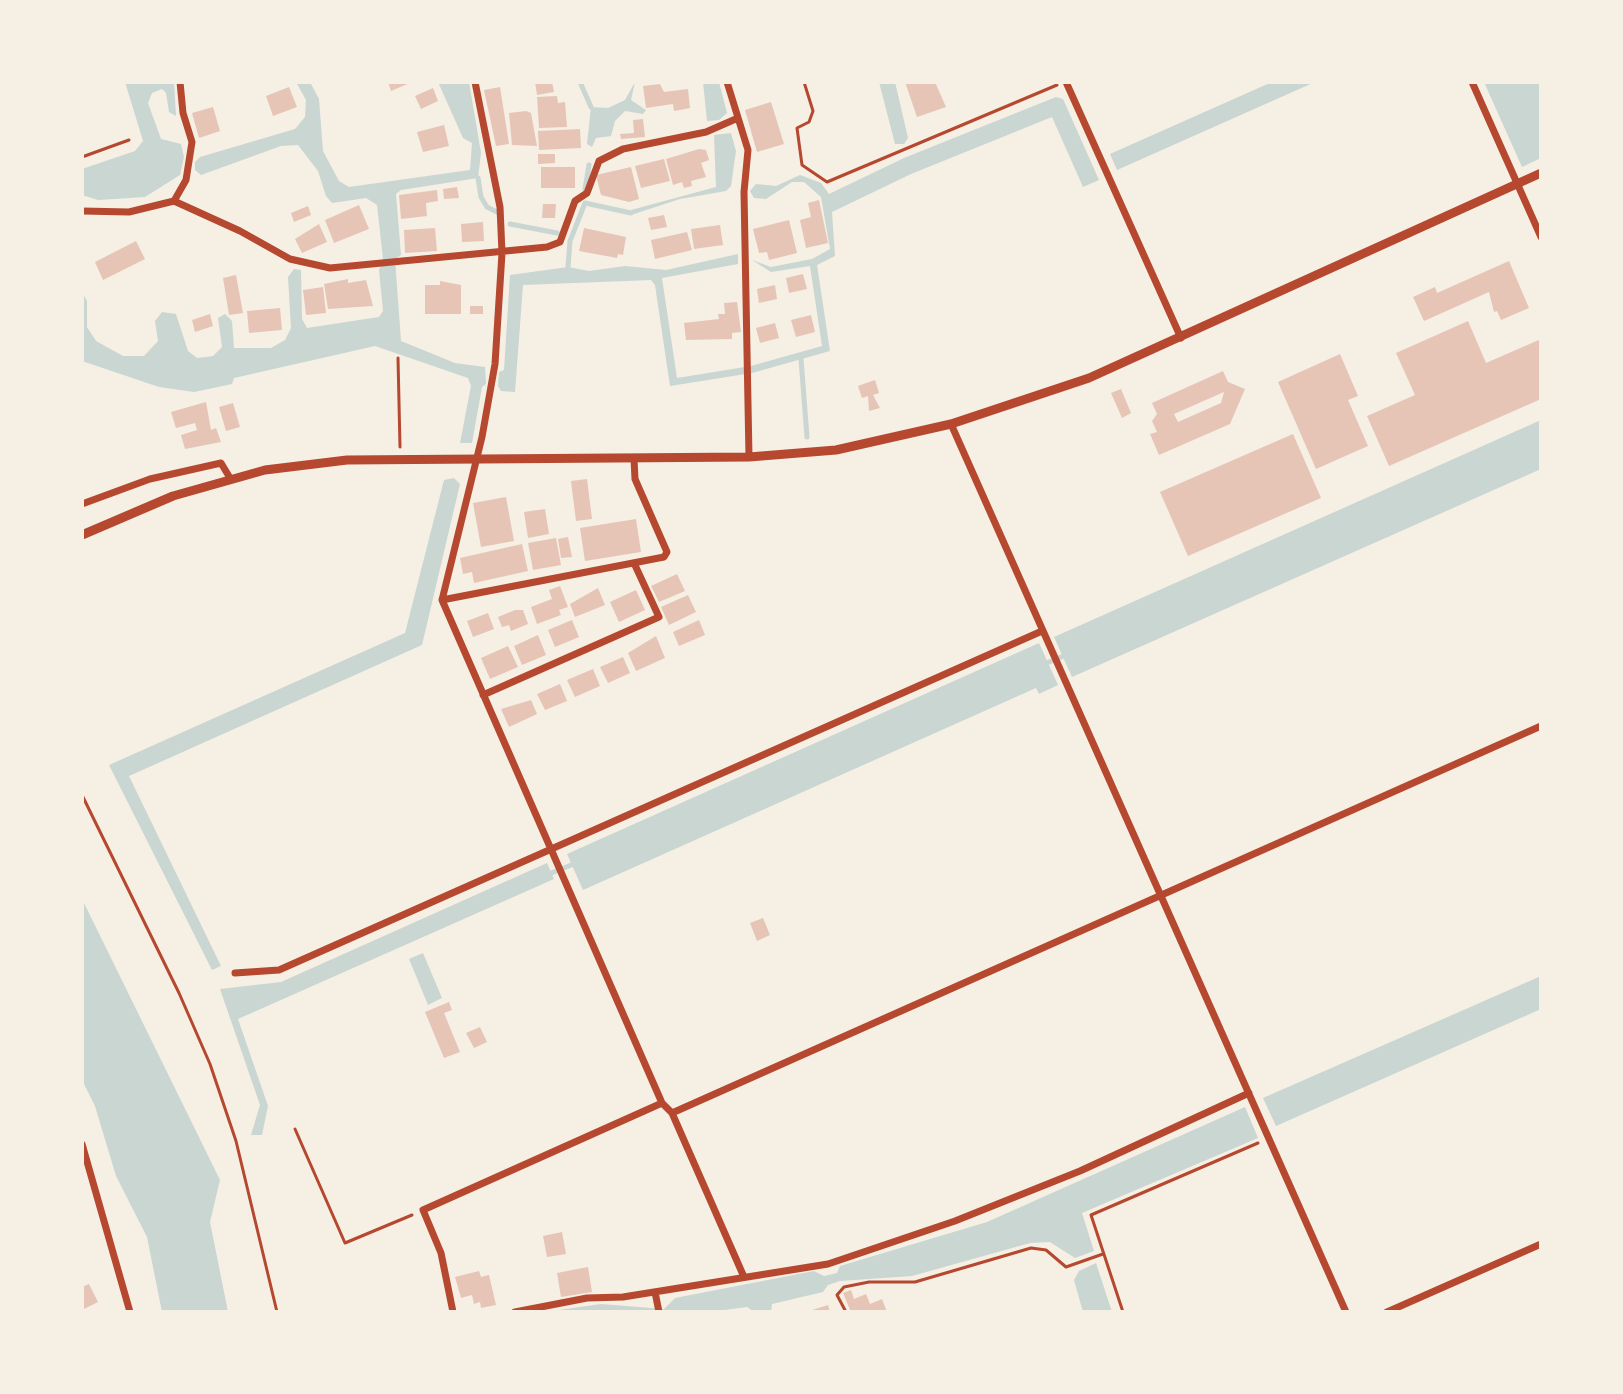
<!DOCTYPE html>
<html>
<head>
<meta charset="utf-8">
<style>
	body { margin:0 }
	#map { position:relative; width:1623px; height:1394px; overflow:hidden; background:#f6efe4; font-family:Figtree,sans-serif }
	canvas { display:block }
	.frame { position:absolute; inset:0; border:84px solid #f6efe4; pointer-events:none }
</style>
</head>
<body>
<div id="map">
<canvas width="1623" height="1394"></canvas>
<div class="frame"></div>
</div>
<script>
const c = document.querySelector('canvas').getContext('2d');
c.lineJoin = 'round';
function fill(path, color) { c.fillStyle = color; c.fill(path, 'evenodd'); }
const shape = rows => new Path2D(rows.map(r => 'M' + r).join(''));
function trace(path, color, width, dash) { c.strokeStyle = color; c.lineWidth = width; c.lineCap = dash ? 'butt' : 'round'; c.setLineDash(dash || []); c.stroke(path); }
const water = shape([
	[125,82,174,82,176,116,169,112,166,93,162,89,152,93,148,103,161,139,181,144,184,157,180,175,145,197,98,200,82,195,82,169,135,151,143,141],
	[296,82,310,82,319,99,323,151,339,181,349,187,470,170,472,143,463,138,438,82,469,82,481,153,478,178,401,190,396,194,401,255,395,259,401,341,455,363,485,367,486,384,482,387,472,443,460,443,471,386,468,378,375,346,234,378,232,384,194,392,159,387,82,361,82,292,87,301,87,327,96,341,123,356,144,356,158,341,155,321,162,312,176,314,188,351,197,358,213,356,222,347,218,318,225,314,232,321,234,348,271,348,285,340,291,328,288,277,294,269,301,270,302,319,307,328,379,317,383,311,379,270,383,259,377,205,366,198,332,203,326,196,318,171,298,145,281,146,201,175,195,170,195,162,200,157,295,129,305,117,306,100],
	[635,82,631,100,646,110,643,114,625,111,615,121,611,136,596,138,592,147,587,144,591,107,608,108,625,100],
	[703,82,719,82,727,113,719,120,707,121],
	[879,82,895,82,908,138,904,144,895,144],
	[1272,82,1315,82,1117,170,1110,154],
	[1484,82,1541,82,1541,158,1522,167],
	[1056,97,1063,99,1099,180,1083,187,1052,117,911,174,832,212,835,256,817,265,830,351,752,373,670,386,655,285,651,280,523,285,515,392,501,391,498,386,499,372,504,370,510,275,568,267,589,271,625,266,666,270,738,254,738,264,662,278,677,378,751,366,822,346,810,266,771,272,752,260,771,267,812,259,830,249,821,197,804,182,792,182,766,199,754,198,750,191,756,184,776,186,800,175,821,183,829,194,904,158],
	[731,133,736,151,731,186,726,191,680,199,631,215,631,210,716,187,714,135],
	[1541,420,1541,469,1072,677,1054,637],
	[454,478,460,484,422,645,129,776,221,966,212,970,109,765,405,633,444,480],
	[1039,643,1058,685,1039,694,1036,688,583,890,567,854],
	[547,863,554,879,238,1019,268,1106,262,1135,251,1135,260,1105,220,989,281,982],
	[82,899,220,1180,210,1222,228,1312,162,1312,147,1237,116,1176,95,1106,82,1080],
	[423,953,442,998,428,1005,409,959],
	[1541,976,1541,1009,1276,1126,1263,1098],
	[1245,1107,1258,1138,1082,1213,1094,1251,1075,1258,1050,1242,1030,1243,912,1276,840,1281,828,1285,823,1292,772,1304,771,1312,754,1312,747,1307,710,1312,545,1312,601,1304,664,1309,675,1298,814,1271,824,1276,837,1273,840,1266,987,1222],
	[1096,1263,1112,1312,1083,1312,1074,1280,1079,1271]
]);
const stream = shape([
	[580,82,591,107],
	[478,178,481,197,487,207,497,212],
	[585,189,589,165],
	[510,224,557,233],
	[568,267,570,241,585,203,631,213],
	[801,359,807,437],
	[1042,665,1066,655],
	[549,874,576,863]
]);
const building = shape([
	[388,82,412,82,391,91],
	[535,82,552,82,554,92,537,95],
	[905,82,935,82,946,107,917,117],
	[660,84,664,92,688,89,690,108,674,111,673,104,646,108,643,86],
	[289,87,297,107,273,116,266,96],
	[500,87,509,144,496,146,484,90],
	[433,88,438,101,421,109,415,96],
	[557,96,558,103,565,102,567,127,539,128,537,97],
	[771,102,784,144,757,152,745,110],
	[213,107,220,131,199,138,192,113],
	[526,111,531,113,537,146,512,145,509,113],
	[643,119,645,137,621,139,620,134,634,133,633,120],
	[444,125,449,146,423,152,417,132],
	[580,129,581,148,539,150,538,131],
	[699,149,706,150,709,160,701,163,706,177,691,181,692,186,684,188,682,182,673,185,666,159],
	[538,154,555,154,555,163,538,164],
	[664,159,670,181,641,188,635,166],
	[541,167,575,167,575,188,541,188],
	[631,167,639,199,629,202,601,195,596,175],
	[457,187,459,198,444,199,443,189],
	[437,190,438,201,426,203,427,216,401,219,399,195],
	[819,200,828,243,806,248,800,220,811,217,808,203],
	[543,204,556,204,555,218,542,218],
	[359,205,369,229,334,243,325,220],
	[308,206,311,215,294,222,291,213],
	[664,215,667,227,651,230,648,218],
	[789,220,797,253,769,260,767,252,759,253,753,229],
	[483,222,484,241,462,242,461,224],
	[319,224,327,242,302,253,295,239],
	[720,225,723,245,694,249,691,229],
	[435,228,437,251,405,253,404,230],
	[584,228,626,237,623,255,618,254,617,258,579,251],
	[687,232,692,250,655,259,651,240],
	[136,241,145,259,103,280,95,262],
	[1509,261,1529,308,1501,320,1497,311,1494,312,1489,292,1424,321,1413,297,1435,287,1437,293],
	[803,274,807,289,789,293,786,278],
	[236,275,243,313,229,315,223,278],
	[348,279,348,283,366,280,373,306,328,309,324,284],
	[440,281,461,285,461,314,425,314,425,285,440,285],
	[775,285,777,299,759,303,757,289],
	[323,287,326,313,306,315,303,290],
	[737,302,741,332,732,333,732,339,686,340,684,323,719,319,718,314,725,314,724,303],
	[470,306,483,306,483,314,470,314],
	[280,308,282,330,249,333,247,311],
	[210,314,213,326,195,332,192,320],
	[811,315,815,332,796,337,791,320],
	[1468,321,1486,363,1541,339,1541,399,1389,466,1367,416,1415,395,1396,353],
	[775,323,779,338,760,343,756,328],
	[1340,354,1358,396,1348,400,1368,446,1316,469,1278,382],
	[1223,371,1228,382,1245,389,1230,424,1159,455,1150,434,1157,432,1152,421,1157,414,1152,403],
	[1224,392,1221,403,1178,422,1174,414],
	[875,380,879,393,873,395,880,408,869,411,868,396,862,398,858,386],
	[1121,389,1131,413,1122,418,1111,393],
	[206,402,211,430,216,428,221,442,185,449,181,435,197,430,195,423,176,428,171,412],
	[233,403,240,427,226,431,219,407],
	[1293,434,1321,498,1188,556,1160,492],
	[587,479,592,519,576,521,571,481],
	[506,497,514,541,481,547,473,503],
	[545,509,549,534,528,538,524,512],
	[636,519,641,552,585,561,580,528],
	[568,537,572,557,561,558,558,539],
	[556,538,561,565,533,570,528,543],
	[522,544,528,571,474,583,472,572,463,574,460,558],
	[677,574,685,591,659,602,651,586],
	[560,586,568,607,559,610,561,615,537,624,531,607,552,599,549,590],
	[598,588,605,605,575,617,570,604],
	[636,590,645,610,619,622,610,602],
	[688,595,696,612,669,625,661,607],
	[515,610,523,610,528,624,511,631,509,625,502,627,498,617],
	[488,613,494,629,473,637,467,621],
	[572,620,579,637,555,647,548,630],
	[699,620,705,635,679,646,673,632],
	[538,635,546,655,522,665,514,646],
	[656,636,665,658,636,671,628,653],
	[508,646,518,667,490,679,481,658],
	[623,657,630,673,608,683,600,667],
	[593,669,600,686,575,697,567,680],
	[560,684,567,701,545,710,537,694],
	[531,700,537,714,509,727,501,709],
	[763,918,770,935,757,941,750,923],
	[449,1002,452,1010,444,1013,460,1052,444,1058,425,1012],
	[480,1027,487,1042,474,1048,466,1033],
	[562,1232,566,1254,547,1257,543,1236],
	[588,1267,592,1292,561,1297,557,1273],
	[479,1271,481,1277,489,1275,496,1305,481,1308,480,1302,474,1304,472,1295,461,1298,455,1277],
	[89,1284,98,1302,82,1310,82,1287],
	[851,1290,854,1299,866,1294,870,1304,882,1299,887,1312,851,1312,843,1293],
	[828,1305,830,1312,809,1312,809,1311]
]);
const path = shape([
	[804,82,813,111,809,122,797,128,802,165,827,182,1057,85],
	[82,157,129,140],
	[398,358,400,447],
	[82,795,179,993,210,1064,236,1141,277,1312],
	[295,1129,345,1243,412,1215],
	[846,1312,837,1295,844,1287,869,1282,915,1282,1031,1248,1046,1250,1066,1267,1103,1254],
	[1123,1312,1091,1215,1258,1143]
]);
const minor = shape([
	[475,82,500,207,502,253,495,364,482,437,442,600,662,1103,672,1113,744,1277],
	[727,82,748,150,744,192,749,457],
	[1066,82,1181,338],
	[1472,82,1541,237],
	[174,201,186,180,192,142,183,113,180,82],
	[82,211,129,212,174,201,240,231,290,259,330,268,547,247,560,242,575,201,587,193,599,161,623,149,706,132,738,118],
	[951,424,1346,1312],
	[82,504,150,479,221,463,230,478],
	[442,600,664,557,667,552,635,479,634,459],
	[483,695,659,617,634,563],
	[235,973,279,970,1042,631],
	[672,1113,1541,726],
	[82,1144,130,1312],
	[655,1292,659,1312],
	[453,1312,441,1253,423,1210,662,1103],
	[515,1312,587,1298,623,1297,828,1264,955,1221,1080,1171,1249,1093],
	[1387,1312,1541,1244]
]);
const tertiary = shape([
	[82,535,173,496,265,470,347,460,749,457,836,450,951,424,1089,378,1541,173]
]);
fill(water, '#c9d6d2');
trace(stream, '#c9d6d2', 5);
fill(building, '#e6c5b7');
trace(path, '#b5482f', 3);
trace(minor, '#b5482f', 7);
trace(tertiary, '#b5482f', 9);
</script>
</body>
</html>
